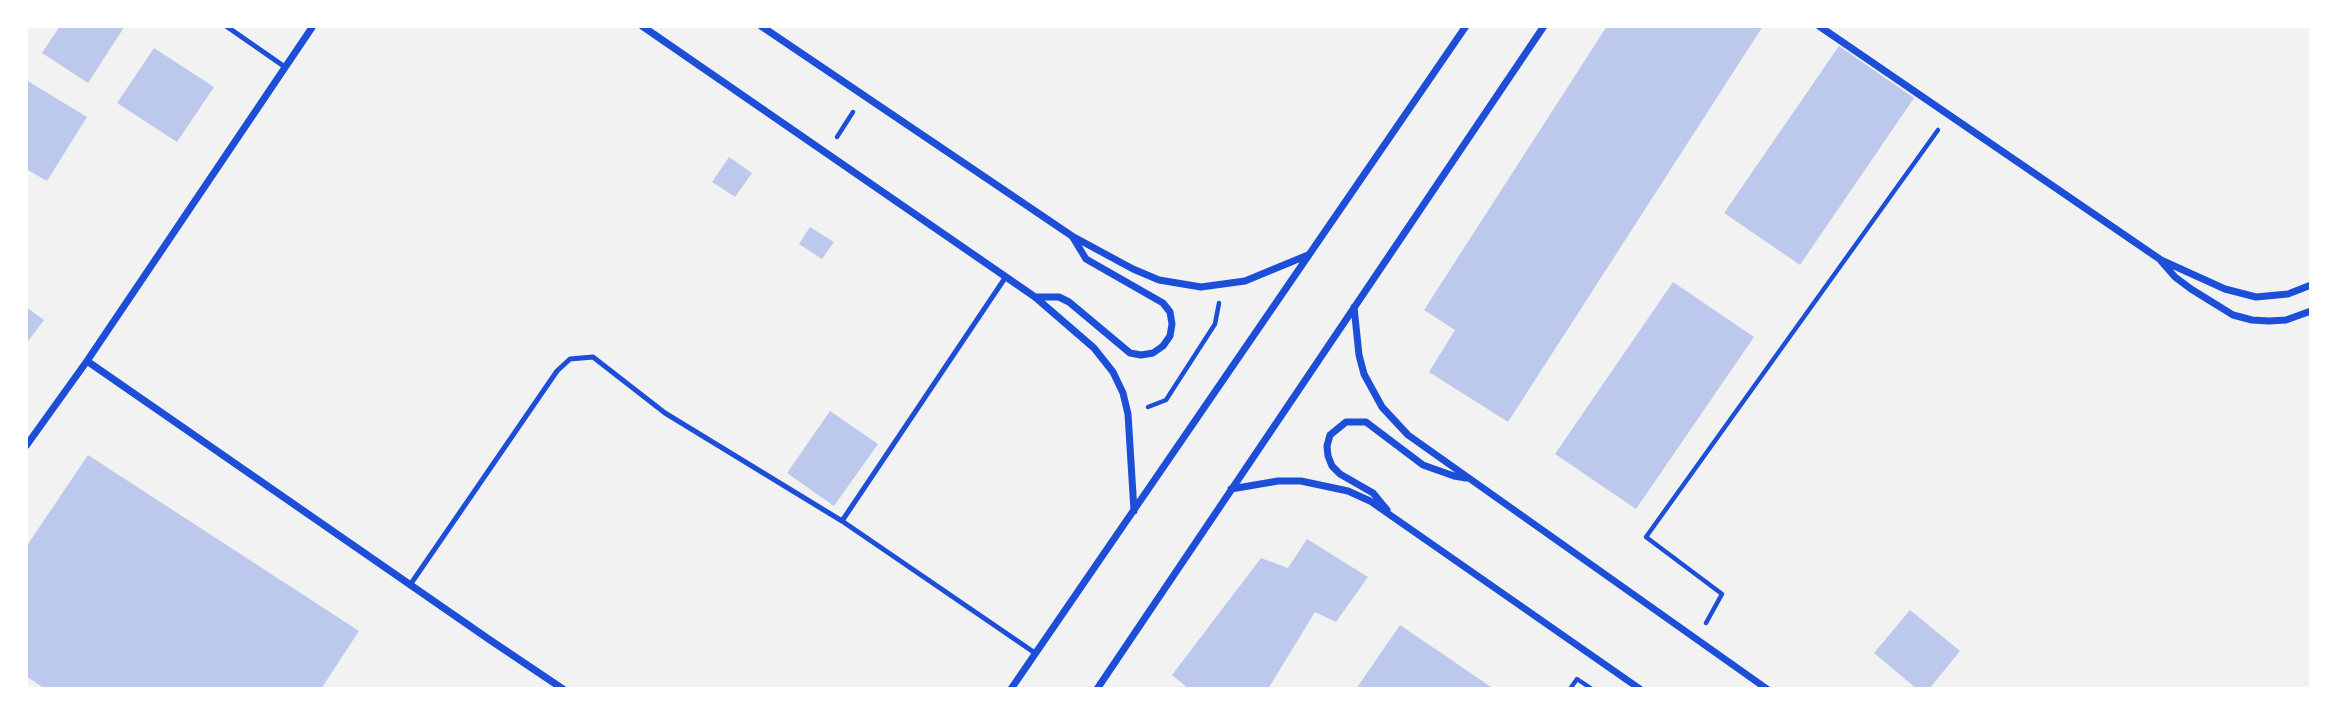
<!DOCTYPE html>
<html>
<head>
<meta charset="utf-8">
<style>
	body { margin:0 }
	#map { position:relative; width:2337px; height:715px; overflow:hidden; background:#f2f2f2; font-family:Arial,sans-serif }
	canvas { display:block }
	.frame { position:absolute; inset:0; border:28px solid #fff; pointer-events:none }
</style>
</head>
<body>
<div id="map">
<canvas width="2337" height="715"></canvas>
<div class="frame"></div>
</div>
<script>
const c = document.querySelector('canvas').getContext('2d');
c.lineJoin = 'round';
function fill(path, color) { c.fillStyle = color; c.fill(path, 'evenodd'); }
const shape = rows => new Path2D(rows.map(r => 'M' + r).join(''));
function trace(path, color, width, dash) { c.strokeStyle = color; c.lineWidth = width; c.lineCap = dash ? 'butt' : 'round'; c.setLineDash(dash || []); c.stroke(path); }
const building = shape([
	[60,26,125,26,88,83,42,53],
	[1607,26,1763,26,1508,422,1429,372,1455,330,1424,310],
	[1839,46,1914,98,1800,265,1724,213],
	[154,48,214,87,177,142,117,103],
	[26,80,87,117,47,181,26,169],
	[729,157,752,173,735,197,712,182],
	[810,227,834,242,822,259,799,244],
	[1673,282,1754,337,1636,509,1555,454],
	[26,307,44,320,26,344],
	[830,411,878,444,834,506,787,473],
	[88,455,359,631,321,689,45,689,26,676,26,547],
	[1307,539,1368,577,1336,622,1315,612,1268,689,1189,689,1172,675,1261,558,1288,568],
	[1910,610,1960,651,1929,689,1917,689,1874,653],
	[1400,625,1494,689,1356,689]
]);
const path = shape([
	[837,137,853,112],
	[1148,407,1166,400,1215,324,1219,303],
	[1706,623,1722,594,1646,537,1938,130],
	[1570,689,1577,679,1592,689]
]);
const service = shape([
	[226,26,285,67],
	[842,521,1035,653],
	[410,585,557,371,570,359,593,357,665,413,842,521,1005,278]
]);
const minor = shape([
	[642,26,1035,297,1094,348,1113,372,1123,393,1128,414,1134,511],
	[761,26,1072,236,1133,269,1159,280,1201,287,1245,281,1308,255],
	[1819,26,2161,260,2225,289,2256,297,2288,294,2311,285],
	[2161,261,2175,277,2191,289,2233,315,2252,320,2269,321,2286,320,2311,311],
	[1035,297,1059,297,1069,302,1130,353,1141,355,1153,353,1163,346,1170,336,1172,324,1170,312,1163,303,1086,259,1072,236],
	[1354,307,1359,355,1364,374,1382,407,1408,435,1767,689],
	[87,361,490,640,563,689],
	[26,446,87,361,313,26],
	[1231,489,1278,481,1301,481,1348,491,1370,501,1640,689],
	[1387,510,1373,493,1340,474,1332,466,1328,456,1327,446,1330,435,1346,422,1366,422,1423,465,1454,476,1466,478],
	[1011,689,1466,26],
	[1097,689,1544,26]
]);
fill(building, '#bdc9ec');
trace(path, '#1d4ed8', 4.5);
trace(service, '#1d4ed8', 5);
trace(minor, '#1d4ed8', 7);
</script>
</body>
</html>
